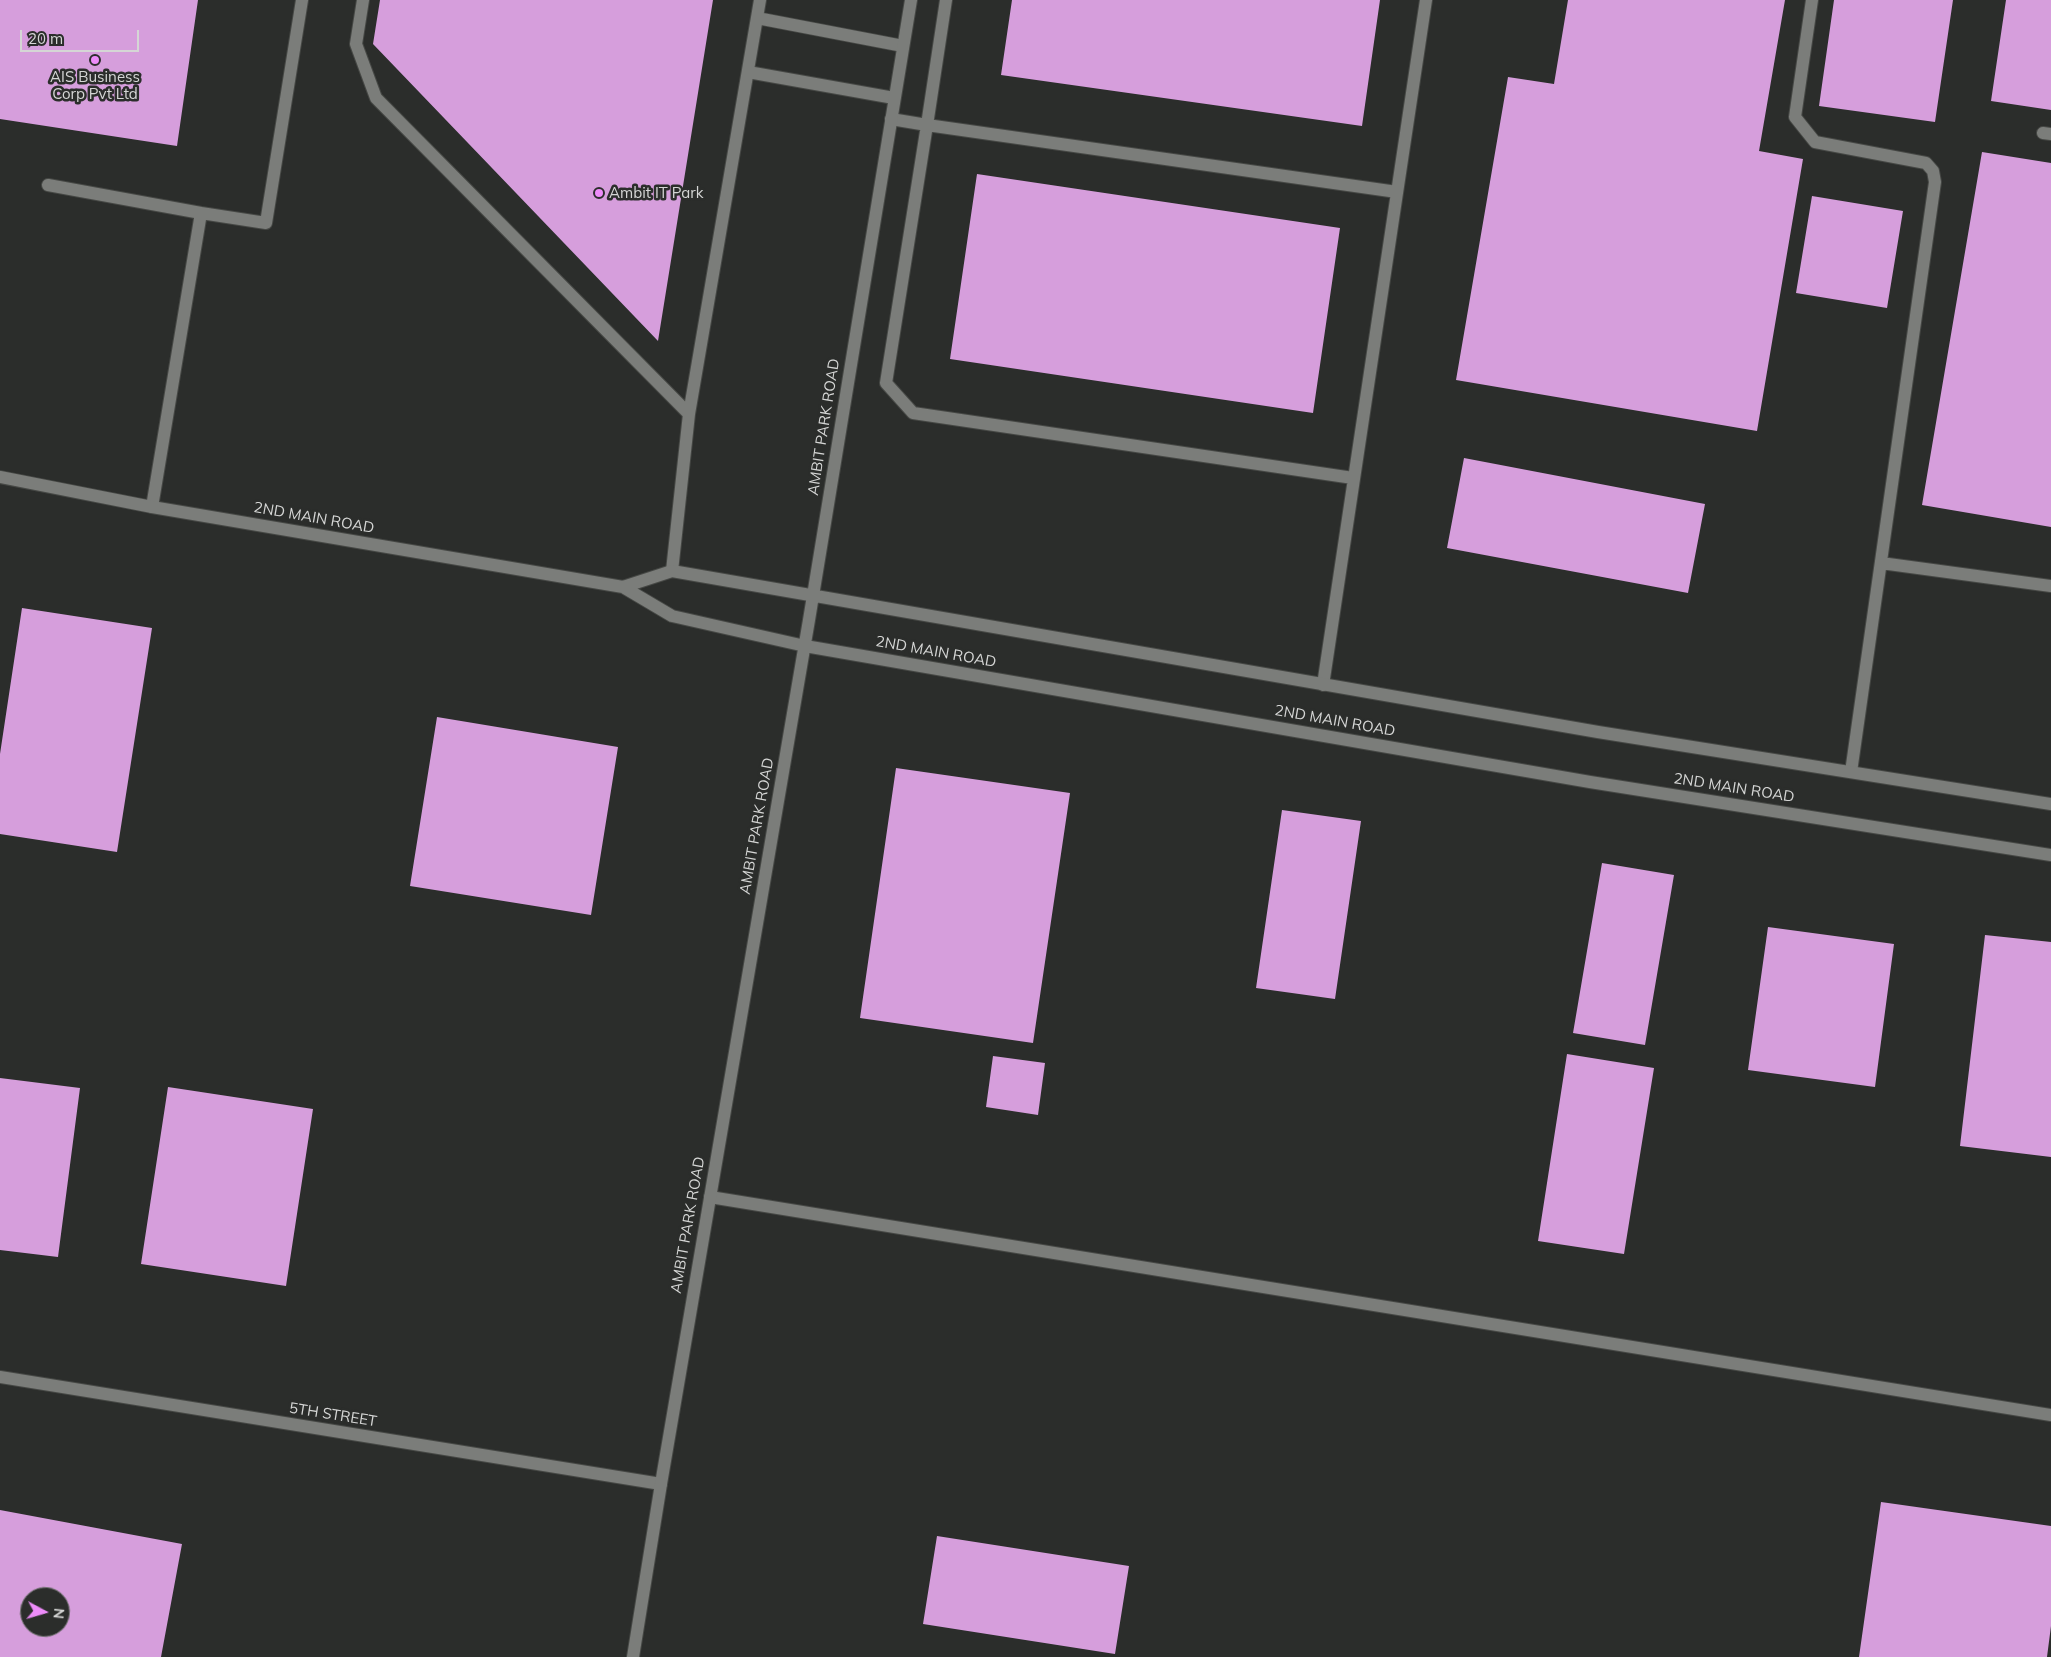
<!DOCTYPE html>
<html>
<head>
<meta charset="utf-8">
<style>
	body { margin:0 }
	#map { position:relative; width:2051px; height:1657px; overflow:hidden; background:#2b2d2b; font-family:Mulish,sans-serif }
	canvas { display:block }
	.north { position:absolute; left:20px; top:1587px; width:50px; height:50px; box-sizing:border-box; background:#2b2d2b; border:1px solid #6f716f; border-radius:50%; rotate:96deg; font-size:14px; font-weight:700; line-height:20px; text-align:center; color:#d5d6d5 }
	.north::after { content:''; display:block; margin:auto; width:18px; height:22px; background:#ed8cf9; clip-path:polygon(50% 0,100% 100%,50% 72%,0 100%) }
	.scale { position:absolute; left:20px; top:30px; width:119px; height:22px; box-sizing:border-box; border:2px solid #d5d6d5; border-top:0; padding-left:6px; font-size:15px; line-height:18px; white-space:nowrap; color:#d5d6d5; -webkit-text-stroke:4px #2b2d2b; paint-order:stroke }
</style>
</head>
<body>
<div id="map">
<canvas width="2051" height="1657"></canvas>
<div class="north">N</div>
<div class="scale">20 m</div>
</div>
<script>
const c = document.querySelector('canvas').getContext('2d');
c.lineJoin = 'round';
function fill(path, color) { c.fillStyle = color; c.fill(path, 'evenodd'); }
const shape = rows => new Path2D(rows.map(r => 'M' + r).join(''));
function trace(path, color, width, dash) { c.strokeStyle = color; c.lineWidth = width; c.lineCap = dash ? 'butt' : 'round'; c.setLineDash(dash || []); c.stroke(path); }
function write(font, color, halo, rows, align = 'center') {
  c.font = font + ' Mulish,sans-serif'; c.lineWidth = 5; c.setLineDash([]); c.textBaseline = 'middle'; c.strokeStyle = halo; c.fillStyle = color; for (const [text, x, y, turn = 0] of rows) {
    c.save(); c.translate(x, y); c.rotate((+turn || 0) * Math.PI / 180); c.textAlign = isNaN(turn) ? turn : align; if (halo) c.strokeText(text, 0, 0); c.fillText(text, 0, 0); c.restore();
  }
}
const building = shape([
	[0,0,198,0,177,146,0,119],
	[380,0,713,0,658,341,373,44],
	[1012,0,1380,0,1362,126,1001,75],
	[1568,0,1785,0,1759,151,1803,159,1757,431,1456,380,1508,77,1554,84],
	[1834,0,1953,0,1935,122,1819,106],
	[2006,0,2051,0,2051,110,1991,101],
	[1982,152,2051,163,2051,527,1922,505],
	[977,174,1340,228,1313,413,950,359],
	[1812,196,1903,211,1887,308,1796,293],
	[1464,458,1705,504,1688,593,1447,548],
	[22,608,152,628,117,852,0,834,0,754],
	[437,717,618,747,591,915,410,886],
	[896,768,1070,793,1033,1043,860,1018],
	[1282,810,1361,821,1335,999,1256,988],
	[1602,863,1674,875,1645,1045,1573,1033],
	[1768,927,1894,944,1875,1087,1748,1070],
	[1985,935,2051,942,2051,1157,1960,1146],
	[1567,1054,1654,1068,1624,1254,1538,1241],
	[993,1056,1045,1063,1038,1115,986,1107],
	[0,1078,80,1088,58,1257,0,1250],
	[168,1087,313,1109,286,1286,141,1264],
	[1881,1502,2051,1526,2051,1626,2047,1657,1859,1657],
	[0,1510,182,1544,161,1657,0,1657],
	[30,1597,60,1597,60,1627,30,1627],
	[937,1536,1129,1566,1115,1654,923,1624]
]);
const lane = shape([
	[363,0,356,44,376,98,689,414,760,0],
	[1812,0,1795,117,1815,142,1926,163,1933,171,1935,182,1851,772],
	[757,18,903,46],
	[748,72,894,98],
	[891,119,927,125,946,0],
	[2043,133,2051,134],
	[48,185,201,213],
	[1353,478,913,413,886,383,927,125,1397,192],
	[152,507,201,213,266,223,302,0],
	[1881,563,2051,586],
	[672,571,689,414],
	[1323,685,1426,0]
]);
const street = shape([
	[710,1197,2051,1415],
	[0,1377,661,1484]
]);
const secondary = shape([
	[0,477,152,507,623,587,672,616,805,646,1590,782,2051,855],
	[623,587,672,571,1598,732,2051,804],
	[633,1657,661,1484,809,620,911,0]
]);
const markers = [
	[95,60,5,"#ed8cf9"],
	[599,193,5,"#ed8cf9"]
];
const poiNames = [
	["AIS Business",95,77],
	["Corp Pvt Ltd",95,94],
	["Ambit IT Park",609,193,"left"]
];
const streetNames = [
	["AMBIT PARK ROAD",824,427,-81],
	["2ND MAIN ROAD",314,518,10],
	["2ND MAIN ROAD",936,652,10],
	["2ND MAIN ROAD",1335,721,10],
	["2ND MAIN ROAD",1734,788,9],
	["AMBIT PARK ROAD",757,826,-80],
	["AMBIT PARK ROAD",688,1225,-80],
	["5TH STREET",333,1415,9]
];
fill(building, '#d69edc');
trace(lane, '#464845', 14);
trace(street, '#464845', 14);
trace(secondary, '#464845', 14);
trace(lane, '#7b7d7a', 12);
trace(street, '#7b7d7a', 12);
trace(secondary, '#7b7d7a', 12);
for (const [x, y, r, color] of markers) { const dot = new Path2D(); dot.arc(x, y, r, 0, 2 * Math.PI); c.fillStyle = color; c.fill(dot); trace(dot, '#2b2d2b', 2); }
write('15px', '#d5d6d5', '#2b2d2b', poiNames);
write('15px', '#d5d6d5', '#2b2d2b', streetNames);
</script>
</body>
</html>
